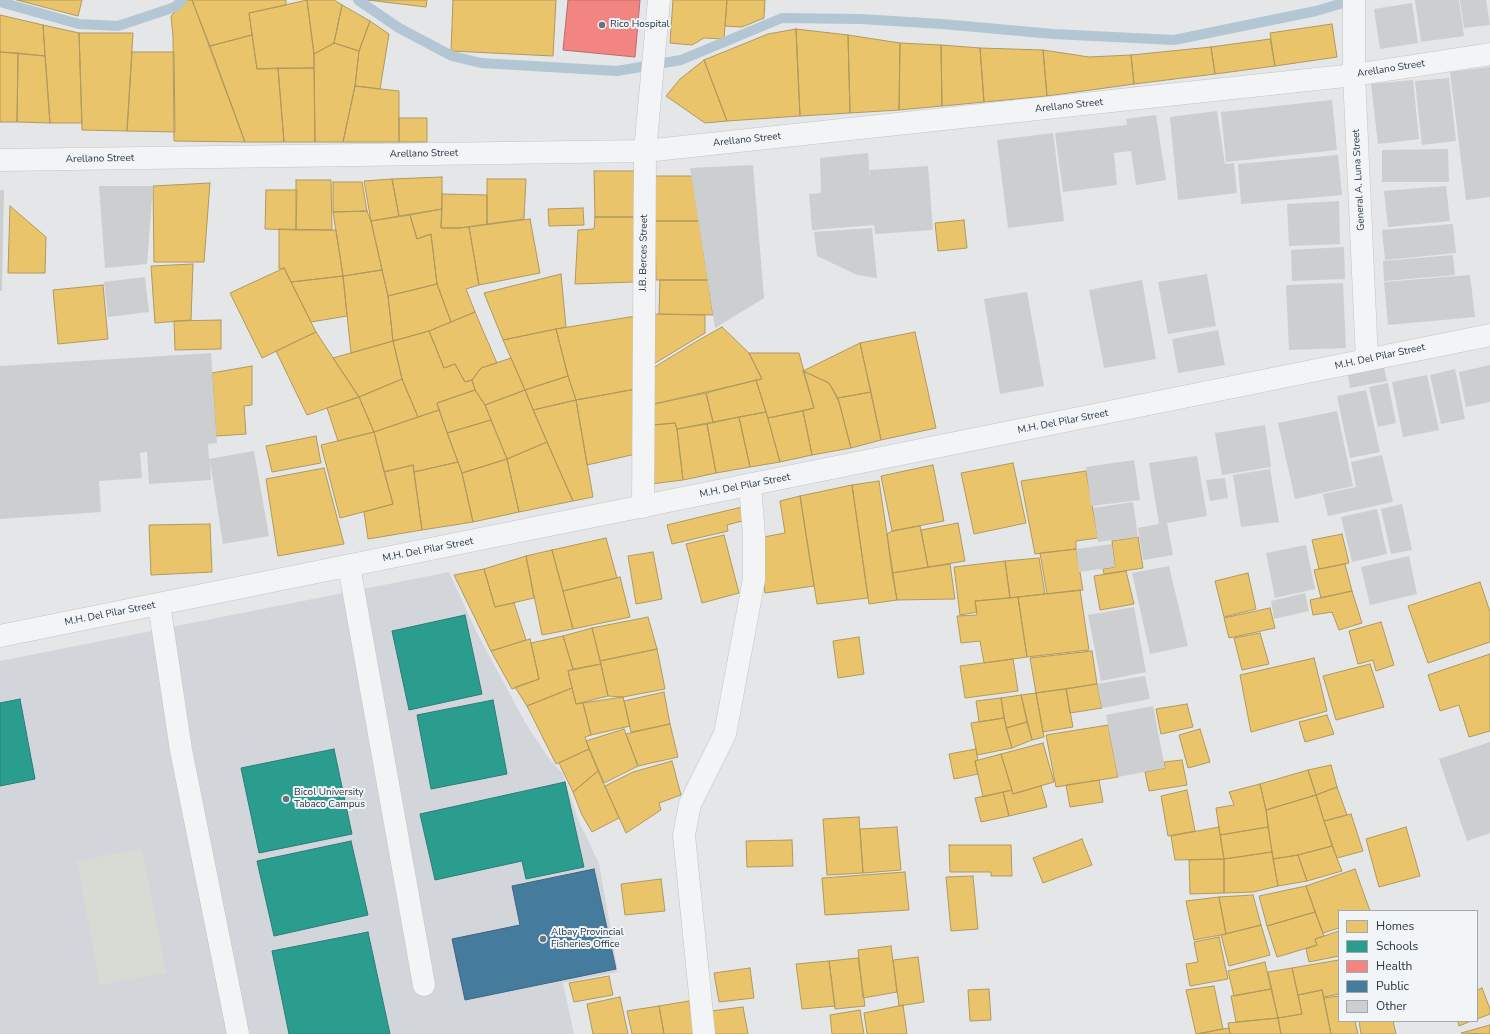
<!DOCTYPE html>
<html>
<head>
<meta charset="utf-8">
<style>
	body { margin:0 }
	#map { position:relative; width:1490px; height:1034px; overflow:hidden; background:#e4e6e8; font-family:"Nunito Sans",sans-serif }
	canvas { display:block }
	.legend { position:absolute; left:1338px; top:910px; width:140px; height:112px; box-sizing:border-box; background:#f1f5f8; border:1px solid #a1a9af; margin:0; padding:5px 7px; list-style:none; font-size:12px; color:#2a3642 }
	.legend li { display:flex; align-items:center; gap:8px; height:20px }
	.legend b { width:20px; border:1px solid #a1a9af }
</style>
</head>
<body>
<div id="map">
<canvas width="1490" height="1034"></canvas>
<ul class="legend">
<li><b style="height:11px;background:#e9c46a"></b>Homes</li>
<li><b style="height:11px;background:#2a9d8f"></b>Schools</li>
<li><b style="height:11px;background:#f28482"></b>Health</li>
<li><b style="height:11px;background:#457b9d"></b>Public</li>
<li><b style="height:11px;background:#ccced0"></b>Other</li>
</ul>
</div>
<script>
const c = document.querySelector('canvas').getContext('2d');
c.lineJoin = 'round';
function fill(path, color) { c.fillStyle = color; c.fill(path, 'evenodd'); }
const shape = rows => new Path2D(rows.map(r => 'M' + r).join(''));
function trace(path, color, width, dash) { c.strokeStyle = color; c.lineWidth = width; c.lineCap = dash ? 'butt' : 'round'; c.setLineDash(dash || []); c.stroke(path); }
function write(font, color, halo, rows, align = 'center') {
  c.font = font + ' "Nunito Sans",sans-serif'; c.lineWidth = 4; c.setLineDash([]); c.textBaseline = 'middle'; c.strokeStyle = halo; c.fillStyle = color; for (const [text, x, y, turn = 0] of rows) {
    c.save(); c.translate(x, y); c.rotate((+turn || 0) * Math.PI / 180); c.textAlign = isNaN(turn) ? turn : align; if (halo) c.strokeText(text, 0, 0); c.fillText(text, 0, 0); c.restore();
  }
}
const built = shape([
	[449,572,476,631,526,724,550,760,563,774,580,824,599,863,618,972,563,983,574,1034,0,1034,0,661]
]);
const green = shape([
	[142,849,166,973,100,985,77,861]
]);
const homes = shape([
	[17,0,82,0,78,16,17,0],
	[187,0,192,0,245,142,174,141,173,36,171,16,187,0],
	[192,0,286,0,286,5,249,13,252,35,210,46,192,0],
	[307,0,334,0,342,5,334,43,314,54,307,0],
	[307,0,314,54,314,68,257,69,249,13,307,0],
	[368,0,427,0,426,7,368,0],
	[453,0,556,0,553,56,451,51,453,0],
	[673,0,727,0,724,39,704,38,692,45,670,43,673,0],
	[727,0,765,0,764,18,742,27,725,26,727,0],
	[342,5,370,21,359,51,334,43,342,5],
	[0,15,43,25,45,56,0,52,0,15],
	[370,21,389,34,380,89,355,86,359,51,370,21],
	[1332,24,1337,57,1275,66,1270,33,1332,24],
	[43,25,79,33,82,123,50,123,43,25],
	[796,29,848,35,850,113,800,116,796,29],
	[796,29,800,116,727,121,704,60,768,34,796,29],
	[79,33,133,33,127,131,82,130,79,33],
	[252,35,257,69,278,68,284,142,245,142,210,46,252,35],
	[848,35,900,43,899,110,850,113,848,35],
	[1270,39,1275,66,1215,74,1211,47,1270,39],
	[334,43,359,51,355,86,343,142,315,142,314,54,334,43],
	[900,43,941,45,942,106,899,110,900,43],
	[941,45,980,48,984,102,942,106,941,45],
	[1211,47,1215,74,1134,84,1131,55,1211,47],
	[980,48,1043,50,1047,96,984,102,980,48],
	[1043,50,1089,57,1131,55,1134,84,1047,96,1043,50],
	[0,52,18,53,17,122,0,122,0,52],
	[132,52,174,52,175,132,127,131,132,52],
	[18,53,45,56,50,123,17,122,18,53],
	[704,60,727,121,705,123,666,96,680,79,704,60],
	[278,68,314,68,315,142,284,142,278,68],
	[355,86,399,91,399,142,343,142,355,86],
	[399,118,427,118,427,142,399,142,399,118],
	[594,171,634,171,635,217,595,217,594,171],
	[654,176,692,176,699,221,655,221,654,176],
	[442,177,442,209,399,216,392,179,442,177],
	[392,179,399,216,371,221,364,181,392,179],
	[487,179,526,179,524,219,487,224,487,179],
	[296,180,331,180,332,230,296,230,296,180],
	[333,182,362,182,367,211,333,212,333,182],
	[210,183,204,262,154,262,153,186,210,183],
	[266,190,297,190,296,230,265,229,266,190],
	[442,194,487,195,487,224,460,228,441,228,442,194],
	[10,206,46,237,45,273,8,273,10,206],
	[583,208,584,225,549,226,548,209,583,208],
	[442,209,441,228,460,228,469,227,479,285,466,289,475,312,451,322,437,284,431,234,417,239,410,215,442,209],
	[367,211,371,221,382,270,343,276,333,212,367,211],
	[410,215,417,239,431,234,437,284,388,296,371,221,410,215],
	[595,217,635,217,635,282,575,284,578,230,594,229,595,217],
	[530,219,540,273,479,285,469,227,530,219],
	[964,220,967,248,938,251,935,223,964,220],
	[655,221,699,221,708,280,656,280,655,221],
	[279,229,336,230,343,276,291,282,284,268,279,269,279,229],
	[193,264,191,320,155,323,151,266,193,264],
	[284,268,316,332,262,358,230,293,284,268],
	[382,270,388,296,393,341,351,353,343,276,382,270],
	[561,274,566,327,503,340,484,293,561,274],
	[343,276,347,316,311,322,291,282,343,276],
	[660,280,708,280,713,315,659,314,660,280],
	[437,284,451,322,429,331,393,341,388,296,437,284],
	[103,285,108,339,58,344,53,290,103,285],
	[475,312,497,363,481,368,472,380,465,382,455,364,444,368,429,331,475,312],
	[653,314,705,315,705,333,652,365,653,314],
	[636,316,636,389,576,400,568,376,556,329,636,316],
	[221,320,221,349,175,350,174,321,221,320],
	[722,327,749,353,762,379,654,404,653,368,697,341,722,327],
	[556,329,568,376,525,390,503,340,556,329],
	[429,331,444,368,455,364,465,382,472,380,475,390,437,403,439,410,418,417,402,379,393,341,429,331],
	[316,332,359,397,307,415,276,351,316,332],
	[915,332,936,428,881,440,860,343,915,332],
	[393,341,402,379,359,397,333,358,393,341],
	[860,343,871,392,838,398,829,383,803,371,860,343],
	[749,353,799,353,814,408,768,418,756,380,762,379,749,353],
	[511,358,525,390,485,405,475,390,472,380,481,368,511,358],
	[252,366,252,405,244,406,246,434,216,436,212,373,252,366],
	[803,371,829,383,839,402,851,448,812,455,803,411,814,408,803,371],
	[568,376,576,400,533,410,525,390,568,376],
	[402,379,418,417,374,432,359,397,402,379],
	[756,380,766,412,713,422,706,393,756,380],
	[636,389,636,454,587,465,576,400,636,389],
	[475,390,485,405,491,420,447,433,437,403,475,390],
	[525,390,547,442,507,459,485,405,525,390],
	[871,392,881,440,851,448,838,398,871,392],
	[706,393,713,422,677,429,675,423,653,425,654,404,706,393],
	[359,397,374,432,338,441,327,408,359,397],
	[576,400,593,497,573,501,533,410,576,400],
	[439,410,458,462,414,472,413,465,384,472,374,432,439,410],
	[803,411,812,455,780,462,768,418,803,411],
	[766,412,780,462,750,467,739,417,766,412],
	[739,417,750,467,716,473,707,424,739,417],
	[491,420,507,459,462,473,447,433,491,420],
	[675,423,677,429,683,480,651,484,653,425,675,423],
	[707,424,716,473,683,480,677,429,707,424],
	[374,432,393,504,340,518,321,445,374,432],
	[316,436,321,463,272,472,266,446,316,436],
	[547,442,573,501,519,512,507,459,547,442],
	[507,459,519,512,473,522,462,473,507,459],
	[458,462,462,473,473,522,422,530,414,472,458,462],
	[1013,463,1026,523,974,534,961,473,1013,463],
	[413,465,422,530,368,539,364,512,393,504,384,472,413,465],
	[933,465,944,521,892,531,881,476,933,465],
	[324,468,344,544,278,556,266,479,324,468],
	[1086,471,1098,538,1076,541,1076,549,1035,554,1021,481,1086,471],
	[879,481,897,600,869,604,852,485,879,481],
	[852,485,868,598,817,604,800,496,852,485],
	[800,496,814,586,765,593,758,538,785,533,780,501,800,496],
	[746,506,750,519,727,525,728,531,672,544,667,525,746,506],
	[958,523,965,561,928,567,921,530,958,523],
	[210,524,212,572,151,575,149,525,210,524],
	[920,526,928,567,892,573,887,534,892,531,920,526],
	[1342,534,1349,563,1319,569,1312,540,1342,534],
	[724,535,739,593,702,603,686,544,724,535],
	[1138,537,1143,568,1104,574,1103,569,1115,567,1112,541,1138,537],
	[606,538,617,578,563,591,552,550,606,538],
	[1076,549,1083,590,1047,594,1040,553,1076,549],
	[552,550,573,629,542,635,526,556,552,550],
	[653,552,662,599,636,604,628,556,653,552],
	[526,556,534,598,495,607,484,569,526,556],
	[1039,558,1045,594,1010,598,1005,561,1039,558],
	[1005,561,1010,598,975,601,977,612,960,615,954,567,1005,561],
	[950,564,955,599,897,600,892,573,950,564],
	[1345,564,1352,591,1321,598,1314,570,1345,564],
	[484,569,495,607,514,603,526,640,491,651,454,575,484,569],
	[1126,571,1134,604,1100,610,1094,576,1126,571],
	[1248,573,1256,609,1224,617,1215,581,1248,573],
	[620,577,630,617,573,629,563,591,620,577],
	[1480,582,1490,612,1490,642,1428,663,1408,606,1480,582],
	[1080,590,1089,650,1027,657,1018,597,1080,590],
	[1352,591,1362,623,1339,630,1332,612,1313,615,1310,600,1352,591],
	[1018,597,1027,657,984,663,980,641,961,643,957,616,977,615,975,601,1018,597],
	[1270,608,1275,628,1229,638,1224,618,1270,608],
	[648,617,657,649,600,661,592,628,648,617],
	[1381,622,1394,665,1376,671,1373,660,1358,664,1349,631,1381,622],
	[592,628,601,664,573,669,563,636,592,628],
	[1260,633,1269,664,1242,670,1234,638,1260,633],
	[563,636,573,669,568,671,572,688,527,706,515,687,539,679,531,643,563,636],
	[859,637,864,674,838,678,833,641,859,637],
	[530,639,539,679,512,689,491,651,530,639],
	[657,649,665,689,623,697,608,696,600,661,657,649],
	[1092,651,1097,684,1036,693,1030,658,1092,651],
	[1490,654,1490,731,1469,737,1459,705,1440,711,1428,675,1490,654],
	[1314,658,1327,711,1251,732,1240,675,1314,658],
	[1013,659,1018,691,965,698,960,666,1013,659],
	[601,664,608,696,576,704,568,671,601,664],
	[1370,664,1384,707,1336,720,1323,676,1370,664],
	[1097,684,1102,708,1070,713,1066,689,1097,684],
	[572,688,576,704,583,703,591,735,585,737,589,749,556,764,527,706,572,688],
	[1066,689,1073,727,1043,732,1036,693,1066,689],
	[664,692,670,724,631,732,624,701,664,692],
	[1036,693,1044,737,1032,740,1021,695,1036,693],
	[1021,695,1027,722,1006,728,1001,698,1021,695],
	[623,697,630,726,591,735,583,703,623,697],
	[1001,698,1004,718,979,722,976,701,1001,698],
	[1187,704,1193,727,1161,734,1156,709,1187,704],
	[1327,715,1334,734,1305,742,1299,722,1327,715],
	[1004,718,1012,748,977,755,971,723,1004,718],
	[1027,722,1032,740,1012,748,1006,728,1027,722],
	[670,724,678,757,638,766,626,734,670,724],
	[1108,725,1118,777,1056,787,1046,735,1108,725],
	[624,729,638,766,604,783,586,741,624,729],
	[1200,729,1210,762,1188,768,1179,735,1200,729],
	[1043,743,1054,782,1013,794,1001,754,1043,743],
	[589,749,598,771,573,792,559,763,589,749],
	[976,749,978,760,975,761,978,774,954,779,949,754,976,749],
	[1001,754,1012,790,983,797,975,761,1001,754],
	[1182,760,1187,785,1149,791,1145,772,1165,768,1164,762,1182,760],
	[672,761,681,795,659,803,661,810,626,833,605,786,633,772,672,761],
	[1331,765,1337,787,1316,795,1308,770,1331,765],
	[1308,770,1316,795,1266,810,1260,784,1308,770],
	[598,771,619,818,592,832,582,815,573,792,598,771],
	[1099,780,1103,802,1070,807,1066,785,1099,780],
	[1260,784,1266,810,1268,827,1220,835,1216,808,1234,805,1229,792,1260,784],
	[1041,786,1047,807,1009,816,1003,792,1012,790,1013,794,1041,786],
	[1337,787,1347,815,1324,821,1316,795,1337,787],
	[1187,790,1195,831,1168,836,1161,796,1187,790],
	[1003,792,1009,816,981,822,975,798,1003,792],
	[1316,795,1332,846,1298,855,1273,859,1266,810,1316,795],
	[1351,814,1363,851,1337,858,1324,821,1351,814],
	[859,817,863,873,827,875,823,819,859,817],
	[897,827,901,870,863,873,860,829,897,827],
	[1219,827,1224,859,1175,860,1171,836,1219,827],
	[1268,827,1272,852,1224,859,1220,835,1268,827],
	[1406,827,1420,876,1379,887,1366,839,1406,827],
	[1082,839,1092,865,1043,883,1033,858,1082,839],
	[792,840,793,866,747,867,746,841,792,840],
	[949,845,1011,845,1012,876,991,876,991,872,950,872,949,845],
	[1332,846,1342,871,1307,881,1298,855,1332,846],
	[1272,852,1278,886,1253,892,1224,893,1224,859,1272,852],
	[1298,855,1307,881,1278,886,1273,859,1298,855],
	[1224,859,1224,893,1190,894,1189,860,1224,859],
	[1355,869,1370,911,1339,911,1339,928,1323,933,1306,886,1355,869],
	[905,872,909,910,825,915,822,878,905,872],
	[973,876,978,929,951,931,946,877,973,876],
	[661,879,665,911,625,915,621,884,661,879],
	[1306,886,1315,912,1267,926,1259,896,1306,886],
	[1253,895,1261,925,1226,934,1219,897,1253,895],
	[1219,897,1226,934,1194,940,1186,901,1219,897],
	[1315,912,1324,936,1315,939,1317,945,1277,957,1267,926,1315,912],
	[1261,925,1270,955,1229,966,1221,935,1261,925],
	[1339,931,1339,956,1309,962,1306,949,1317,945,1315,939,1339,931],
	[1219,937,1228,979,1190,986,1186,964,1198,962,1194,942,1219,937],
	[891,946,897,992,863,998,858,950,891,946],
	[918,957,924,1002,899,1006,893,960,918,957],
	[858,958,865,1006,835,1009,829,961,858,958],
	[1339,960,1339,994,1324,997,1322,990,1298,995,1292,968,1339,960],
	[829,961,835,1006,802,1009,796,964,829,961],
	[1265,962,1271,989,1234,996,1228,971,1265,962],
	[750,968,754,998,719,1002,714,973,750,968],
	[1292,968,1302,1014,1278,1018,1268,972,1292,968],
	[609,976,613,995,574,1002,569,983,609,976],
	[1214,986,1223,1029,1196,1034,1186,990,1214,986],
	[1482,988,1490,1009,1490,1014,1477,1019,1477,990,1482,988],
	[989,989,991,1020,970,1021,968,990,989,989],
	[1271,989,1278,1018,1236,1022,1231,996,1271,989],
	[1322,990,1331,1034,1281,1034,1278,1018,1302,1014,1298,995,1322,990],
	[1339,996,1339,1021,1355,1021,1358,1034,1331,1034,1324,998,1339,996],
	[620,997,628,1034,593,1034,587,1004,620,997],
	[689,1001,695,1034,664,1034,659,1006,689,1001],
	[903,1005,907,1034,867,1034,864,1013,903,1005],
	[659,1006,664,1034,632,1034,627,1011,659,1006],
	[743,1007,748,1034,714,1034,711,1011,743,1007],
	[860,1010,864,1034,832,1034,830,1015,860,1010],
	[1278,1018,1281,1034,1230,1034,1228,1023,1278,1018],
	[1359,1021,1393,1021,1396,1034,1361,1034,1359,1021],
	[1458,1021,1471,1021,1459,1026,1458,1021],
	[1490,1025,1490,1034,1461,1033,1490,1025],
	[1229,1028,1230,1034,1198,1034,1223,1029,1229,1028]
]);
const schools = shape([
	[465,615,482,694,409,710,392,631,465,615],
	[20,699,35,779,0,786,0,703,20,699],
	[493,700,507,774,431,789,417,715,493,700],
	[334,749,352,834,259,853,241,768,334,749],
	[565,782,584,867,526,879,522,861,435,880,420,814,565,782],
	[351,841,368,915,274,936,257,861,351,841],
	[368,932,390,1034,289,1034,272,951,368,932]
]);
const health = shape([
	[568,0,640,0,635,57,563,50,568,0]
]);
const public = shape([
	[594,869,616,969,465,1000,452,939,520,925,512,886,594,869]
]);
const stream = shape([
	[358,0,399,28,452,56,481,63,617,71,681,60,782,18,860,19,942,24,1053,34,1174,40,1316,11,1353,0],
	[0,2,79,24,118,26,175,7,182,0]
]);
const building = shape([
	[1415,0,1459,0,1464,36,1421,42],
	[1460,0,1486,0,1490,25,1464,28],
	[1412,3,1418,43,1380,49,1374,9],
	[1490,67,1490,197,1466,200,1450,72],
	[1449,78,1456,141,1422,145,1415,81],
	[1413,80,1419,139,1378,144,1371,84],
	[1332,100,1337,150,1226,162,1221,112],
	[1217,111,1225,164,1234,163,1237,193,1178,200,1170,117],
	[1156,115,1166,180,1136,185,1131,151,1114,153,1117,185,1063,192,1055,133,1127,125,1126,119],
	[1053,133,1064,221,1008,228,997,140],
	[1448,149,1449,182,1382,182,1382,150],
	[868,153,870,181,870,170,928,166,933,230,875,234,874,225,812,230,809,194,821,193,820,158],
	[1338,155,1342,195,1241,204,1238,164],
	[753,165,764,298,715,328,690,168],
	[99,186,153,186,147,264,105,268],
	[1446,186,1450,221,1388,227,1384,191],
	[0,190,4,190,2,291,0,291],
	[1339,201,1340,244,1289,246,1287,204],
	[1453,224,1456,253,1385,260,1382,230],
	[872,228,877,278,857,275,817,256,814,232],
	[1344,247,1345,279,1292,281,1291,250],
	[1453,255,1455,275,1384,281,1383,261],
	[1207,274,1216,326,1168,334,1158,282],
	[1470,275,1475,317,1388,325,1384,282],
	[145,277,149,312,108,317,104,282],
	[1142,280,1156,359,1104,368,1089,290],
	[1343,283,1346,348,1289,350,1286,285],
	[1027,292,1044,386,1000,394,984,299],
	[1218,330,1225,365,1178,373,1172,339],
	[211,353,217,443,208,444,209,459,254,451,269,536,223,544,210,461,211,480,149,484,147,452,140,453,142,478,99,481,101,512,0,519,0,366],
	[1490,365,1490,402,1466,407,1459,372],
	[1384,367,1387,381,1350,388,1348,375],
	[1455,369,1465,419,1441,424,1430,375],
	[1427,375,1439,430,1403,437,1392,382],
	[1388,383,1396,423,1378,427,1369,387],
	[1366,390,1380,452,1350,458,1337,396],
	[1337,411,1353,486,1295,499,1278,423],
	[1265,425,1271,467,1222,475,1215,433],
	[1382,455,1393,502,1328,516,1323,494,1356,487,1351,462],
	[1197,456,1207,516,1167,523,1173,555,1143,560,1138,528,1159,524,1149,463],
	[1134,460,1140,500,1091,506,1086,467],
	[1270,469,1279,522,1241,527,1233,475],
	[1225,478,1228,498,1210,501,1206,480],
	[1133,502,1138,537,1098,542,1093,508],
	[1402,504,1412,550,1391,554,1381,509],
	[1377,509,1387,554,1352,562,1341,517],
	[1112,544,1115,567,1079,572,1076,549],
	[1306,545,1315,589,1275,598,1266,553],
	[1409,556,1417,594,1370,605,1361,567],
	[1169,566,1188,646,1150,654,1132,573],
	[1305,593,1309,611,1274,619,1271,601],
	[1134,607,1146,672,1101,681,1088,615],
	[1145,676,1150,699,1102,708,1097,684],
	[1153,706,1165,768,1118,777,1106,715],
	[1490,742,1490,833,1467,841,1439,759]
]);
const minor = shape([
	[1354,0,1354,75,1367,360],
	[0,160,645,151,1354,75,1490,54],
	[643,507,645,151,659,0],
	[349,566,424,985],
	[159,604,181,750,238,1034],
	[0,636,1490,335],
	[704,1034,684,835,690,804,725,734,754,579,754,536,750,485]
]);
const markers = [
	[602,25,4,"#6b747c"],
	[286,799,4,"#6b747c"],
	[543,939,4,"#6b747c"]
];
const poiNames = [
	["Rico Hospital",610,25],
	["Bicol University",294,793],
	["Tabaco Campus",294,805],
	["Albay Provincial",551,933],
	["Fisheries Office",551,945]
];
const streetNames = [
	["Arellano Street",1391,69,-9],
	["Arellano Street",1069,106,-6],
	["Arellano Street",747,140,-6],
	["Arellano Street",424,154,-1],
	["Arellano Street",100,159,-1],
	["General A. Luna Street",1359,180,-93],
	["J.B. Berces Street",644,253,-89],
	["M.H. Del Pilar Street",1380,357,-12],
	["M.H. Del Pilar Street",1063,422,-11],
	["M.H. Del Pilar Street",745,486,-11],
	["M.H. Del Pilar Street",428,550,-11],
	["M.H. Del Pilar Street",110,614,-11]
];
fill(built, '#d2d6db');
fill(green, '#d6dcd4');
fill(homes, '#e9c46a');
trace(homes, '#b0995e', 1);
fill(schools, '#2a9d8f');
trace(schools, '#2a7e78', 1);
fill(health, '#f28482');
trace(health, '#b66d6f', 1);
fill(public, '#457b9d');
trace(public, '#3d6682', 1);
trace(stream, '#b2c6d3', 10);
fill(building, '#ccced0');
trace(minor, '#c2c4c6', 23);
trace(minor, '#f3f4f5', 22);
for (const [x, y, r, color] of markers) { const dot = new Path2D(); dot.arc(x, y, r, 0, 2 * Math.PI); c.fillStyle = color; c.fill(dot); trace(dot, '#f1f5f8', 1.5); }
write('10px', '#2a3642', '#f1f5f8', poiNames, 'left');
write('10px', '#2a3642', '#f1f5f8', streetNames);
</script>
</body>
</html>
